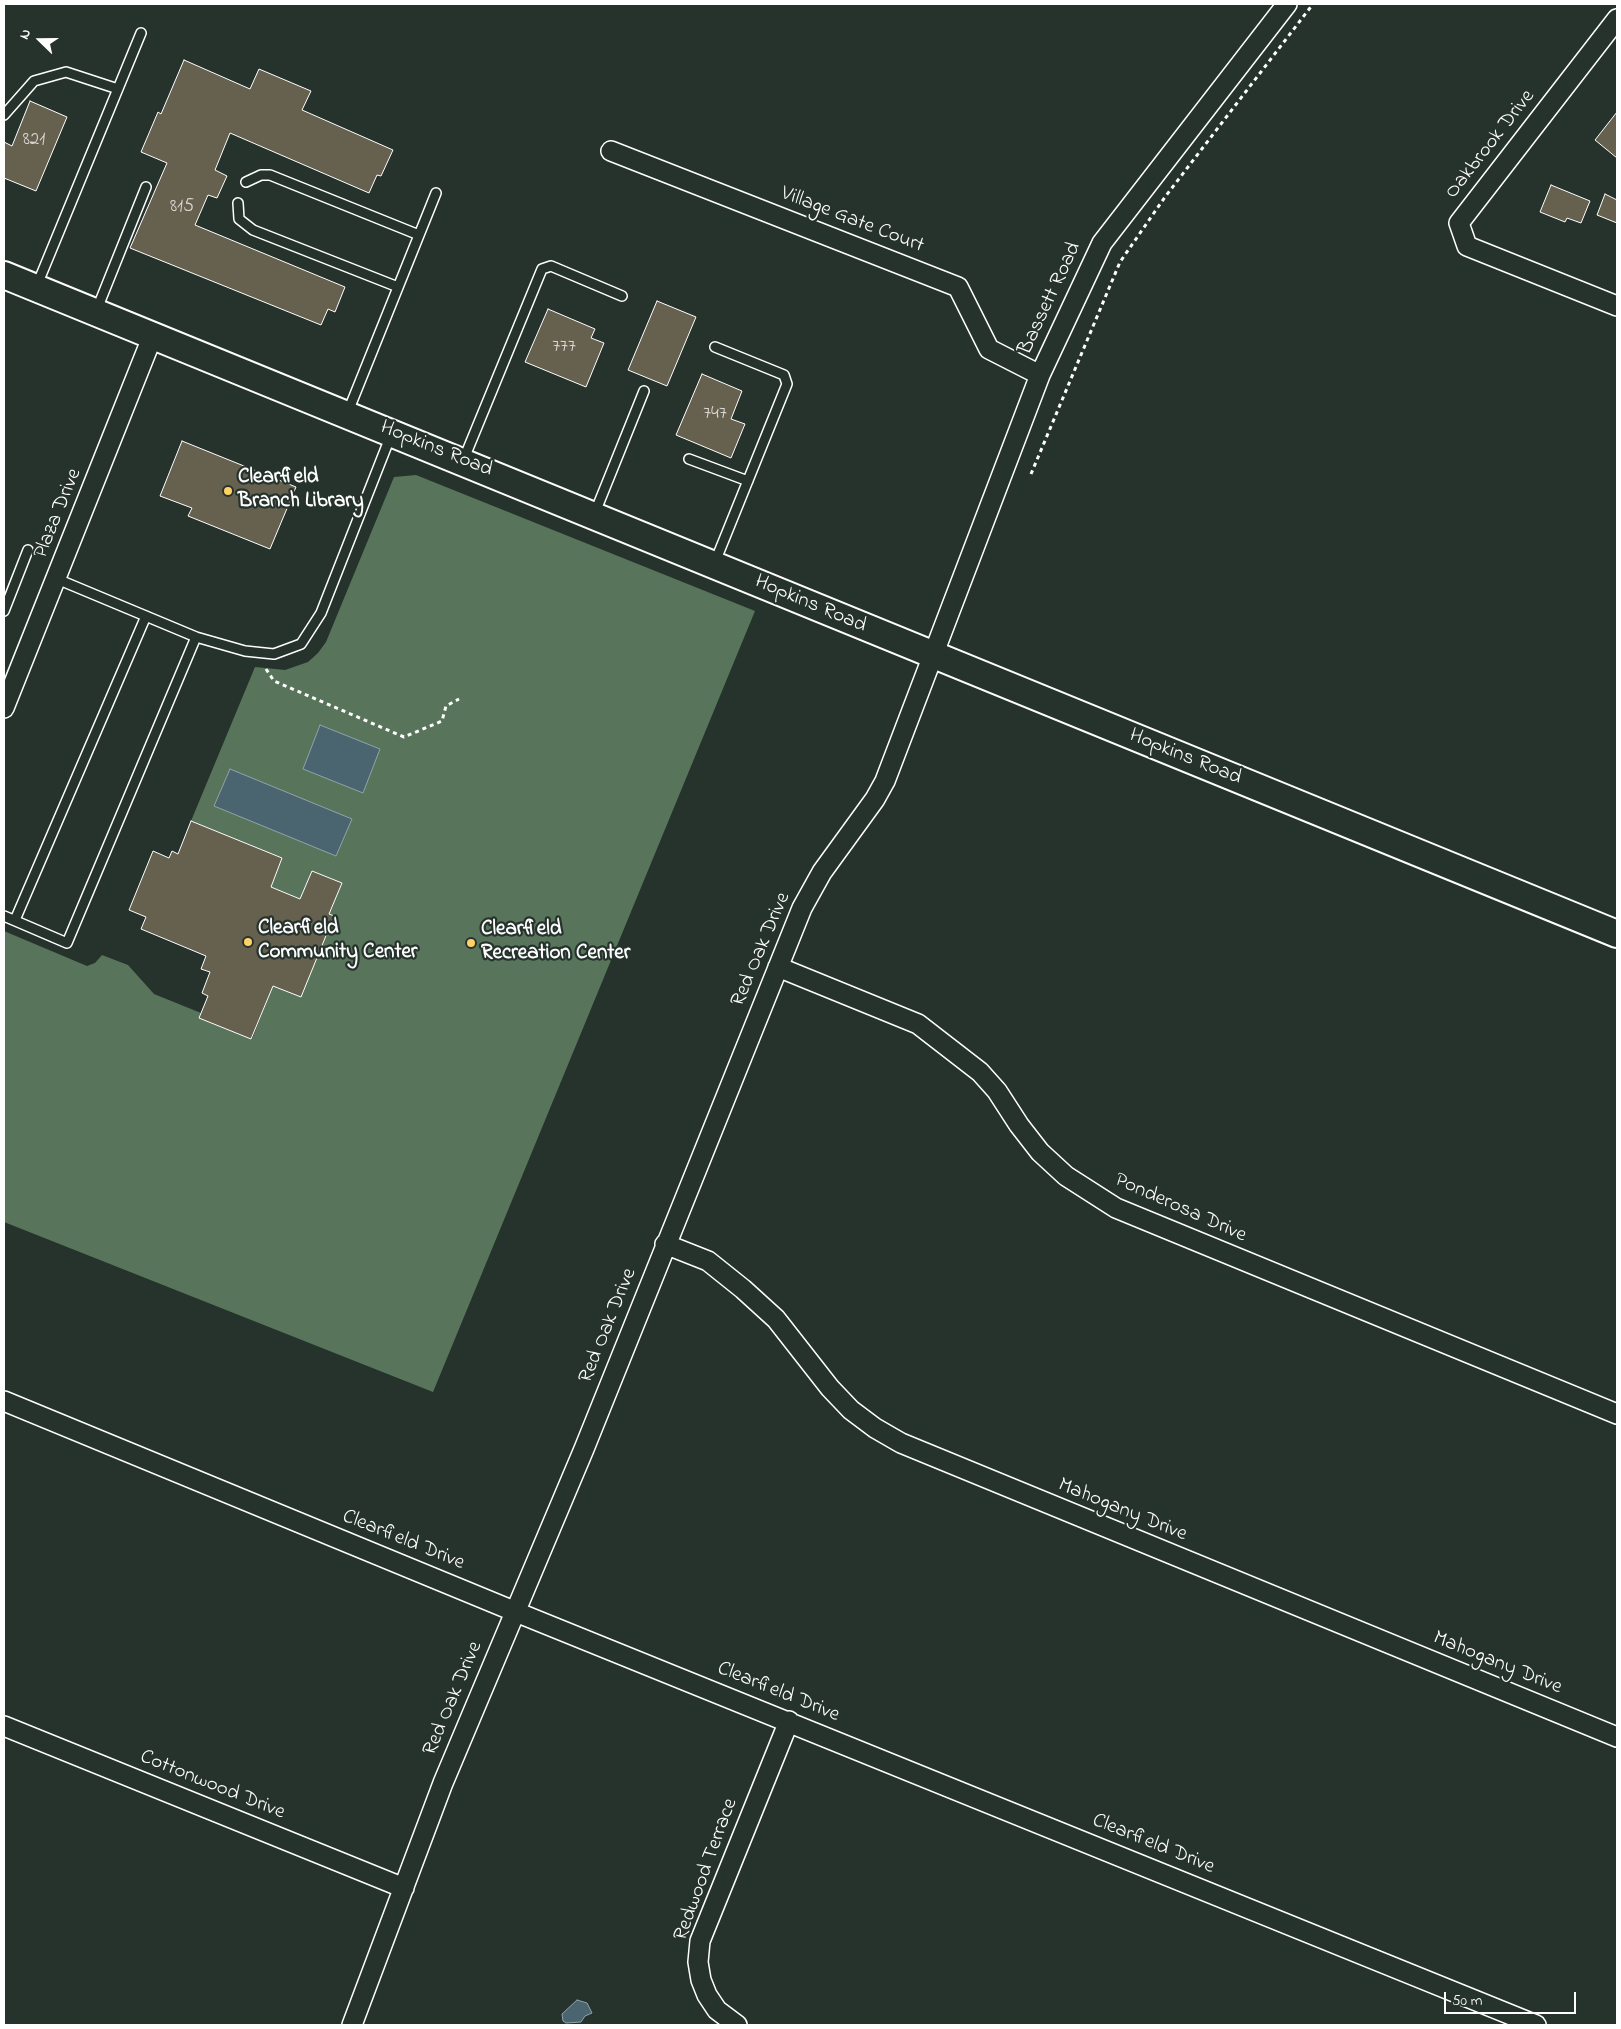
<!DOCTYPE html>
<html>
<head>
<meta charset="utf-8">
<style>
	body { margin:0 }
	#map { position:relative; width:1621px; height:2029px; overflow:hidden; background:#26332d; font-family:"Indie Flower",sans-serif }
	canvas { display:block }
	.frame { position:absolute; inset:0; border:5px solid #fff; pointer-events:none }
	.north { position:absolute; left:15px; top:15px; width:50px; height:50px; -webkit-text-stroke:4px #26332d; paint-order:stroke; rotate:292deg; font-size:14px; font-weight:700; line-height:20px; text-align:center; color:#fff }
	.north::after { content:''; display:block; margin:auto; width:18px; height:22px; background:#fff; clip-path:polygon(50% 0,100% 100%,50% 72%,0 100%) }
	.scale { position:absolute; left:1444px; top:1992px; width:132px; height:22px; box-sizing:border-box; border:2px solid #fff; border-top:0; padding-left:6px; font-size:15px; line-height:18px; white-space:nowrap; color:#fff; -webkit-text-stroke:4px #26332d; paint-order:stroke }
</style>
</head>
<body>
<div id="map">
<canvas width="1621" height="2029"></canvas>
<div class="frame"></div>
<div class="north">N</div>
<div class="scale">50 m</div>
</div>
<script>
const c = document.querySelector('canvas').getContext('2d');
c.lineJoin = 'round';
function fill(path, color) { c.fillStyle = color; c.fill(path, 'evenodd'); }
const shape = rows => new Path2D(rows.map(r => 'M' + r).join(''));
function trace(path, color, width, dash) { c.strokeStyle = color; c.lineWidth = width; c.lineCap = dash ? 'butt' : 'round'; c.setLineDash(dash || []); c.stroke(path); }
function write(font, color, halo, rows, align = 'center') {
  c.font = font + ' "Indie Flower",sans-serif'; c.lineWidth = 4.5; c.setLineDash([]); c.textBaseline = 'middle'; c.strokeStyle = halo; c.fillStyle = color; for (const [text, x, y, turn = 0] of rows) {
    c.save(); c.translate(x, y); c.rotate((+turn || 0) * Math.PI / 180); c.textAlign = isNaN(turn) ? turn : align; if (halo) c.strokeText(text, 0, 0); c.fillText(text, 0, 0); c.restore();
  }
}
const green = shape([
	[416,475,755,611,433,1392,4,1222,4,931,87,966,95,963,102,955,128,965,154,994,201,1013,200,1018,252,1039,273,986,329,914,342,883,312,871,300,899,271,887,282,858,191,821,255,667,285,670,308,662,318,653,326,642,394,477]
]);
const water = shape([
	[320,725,380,749,363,793,303,769,320,725],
	[230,769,352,819,336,856,214,806,230,769],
	[577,2000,587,2003,592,2013,585,2016,581,2022,566,2023,563,2021,562,2014,577,2000]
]);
const building = shape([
	[184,60,250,89,259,69,311,91,302,110,393,150,381,176,377,175,369,193,230,133,215,170,227,176,217,198,208,195,195,225,345,287,335,312,328,309,321,325,130,248,167,163,141,152,158,112,161,114,184,60],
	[30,101,67,117,36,191,4,178,4,142,12,146,30,101],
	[1617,112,1617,158,1595,140,1617,112],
	[1551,185,1590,201,1581,223,1567,218,1565,222,1540,212,1551,185],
	[1605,194,1617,200,1617,223,1597,215,1605,194],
	[657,301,696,317,667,386,628,370,657,301],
	[548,309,595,329,591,338,604,343,586,387,525,362,548,309],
	[702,374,742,391,731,419,745,424,731,458,676,435,702,374],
	[182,441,296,487,270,549,188,516,192,508,160,496,182,441],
	[191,821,282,858,271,887,300,899,312,871,342,883,329,914,334,916,301,997,273,986,251,1039,199,1018,208,996,202,993,210,972,201,969,206,956,141,929,146,917,129,910,153,851,169,858,172,851,178,854,191,821]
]);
const path = shape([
	[1031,474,1120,262,1165,197,1313,4],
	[266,669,274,681,404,737,442,721,446,706,459,699]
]);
const lane = shape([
	[4,115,34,81,66,72,118,89],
	[246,182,261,175,270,175,419,235],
	[238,203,239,219,253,230,398,287],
	[37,285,141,33],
	[97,309,146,187],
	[347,414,436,193],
	[689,459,748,481],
	[463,461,542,269,551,266,622,296],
	[594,515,644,391],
	[715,562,787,384,784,375,715,347],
	[4,611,28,550],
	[196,637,245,651,274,654,301,644,321,613,391,435],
	[4,916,67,943,196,637,57,579],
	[15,920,146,616]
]);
const street = shape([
	[1617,19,1459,223,1467,246,1617,306],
	[611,151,958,287,989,349,1040,375],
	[4,708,153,335],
	[778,967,918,1024,980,1072,997,1091,1019,1125,1040,1152,1066,1176,1116,1208,1617,1414],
	[665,1244,708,1261,743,1289,776,1319,830,1388,851,1410,875,1428,901,1443,1617,1737],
	[4,1401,516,1612,1536,2025],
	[4,1726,404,1888],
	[352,2025,443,1783,584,1449,802,908,822,872,875,799,885,781,1040,375,1102,243,1287,4],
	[737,2025,717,2010,707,1995,701,1980,698,1962,700,1941,789,1721]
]);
const secondary = shape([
	[4,275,1617,934]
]);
const markers = [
	[228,491,5,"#ffd166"],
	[248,942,5,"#ffd166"],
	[471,943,5,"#ffd166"]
];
const numberNames = [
	["821",34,141],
	["815",182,208],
	["777",564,348],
	["747",715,415]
];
const streetNames = [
	["Oakbrook Drive",1491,145,-52],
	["Village Gate Court",852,221,21],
	["Bassett Road",1051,299,-65],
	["Hopkins Road",436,450,22],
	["Plaza Drive",59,514,-68],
	["Hopkins Road",810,605,23],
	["Hopkins Road",1185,758,22],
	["Red Oak Drive",762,950,-67],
	["Ponderosa Drive",1180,1209,24],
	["Red Oak Drive",609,1326,-68],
	["Mahogany Drive",1122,1511,22],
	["Clearfield Drive",403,1541,22],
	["Mahogany Drive",1497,1664,22],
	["Clearfield Drive",778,1693,22],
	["Red Oak Drive",454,1699,-67],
	["Cottonwood Drive",212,1786,22],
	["Clearfield Drive",1153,1845,22],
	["Redwood Terrace",707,1870,-70]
];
const poiNames = [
	["Clearfield",238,479],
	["Branch Library",238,503],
	["Clearfield",258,930],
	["Community Center",258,954],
	["Clearfield",481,931],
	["Recreation Center",481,955]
];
fill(green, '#58745b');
fill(water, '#4a6570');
trace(water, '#92a3a9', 1);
fill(building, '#66604f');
trace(building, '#fff', 1);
trace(lane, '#fff', 12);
trace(street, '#fff', 22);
trace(secondary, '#fff', 30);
trace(path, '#fff', 3, [4, 4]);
trace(lane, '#26332d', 9);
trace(street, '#26332d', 19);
trace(secondary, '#26332d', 26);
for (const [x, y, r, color] of markers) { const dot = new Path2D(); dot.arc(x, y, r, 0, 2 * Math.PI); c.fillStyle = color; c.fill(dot); trace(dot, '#26332d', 2); }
write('19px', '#d9d7d3', null, numberNames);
write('21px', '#fff', '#26332d', streetNames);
write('bold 21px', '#fff', '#26332d', poiNames, 'left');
</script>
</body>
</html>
